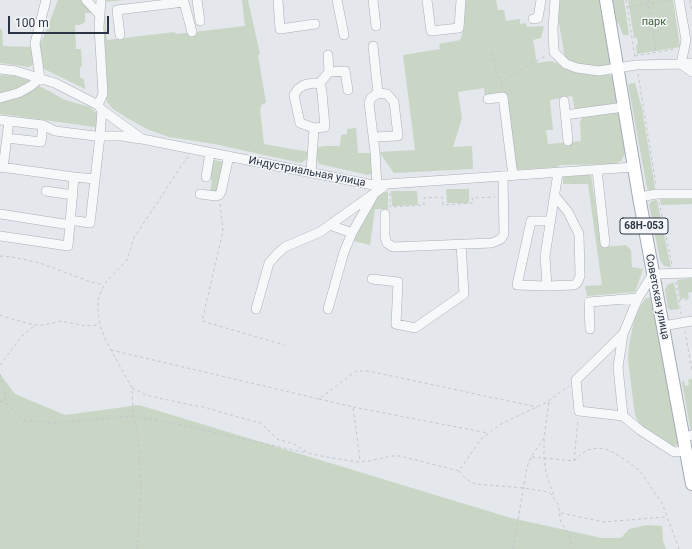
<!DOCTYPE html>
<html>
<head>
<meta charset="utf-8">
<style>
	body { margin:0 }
	#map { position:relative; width:692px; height:549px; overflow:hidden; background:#e4e7ec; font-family:Roboto,sans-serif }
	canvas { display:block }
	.scale { position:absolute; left:8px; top:16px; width:101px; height:18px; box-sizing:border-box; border:2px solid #2b3445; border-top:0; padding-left:5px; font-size:12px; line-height:14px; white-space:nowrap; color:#2b3445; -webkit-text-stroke:3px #f4f6f9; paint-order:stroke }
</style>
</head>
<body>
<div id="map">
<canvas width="692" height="549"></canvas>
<div class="scale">100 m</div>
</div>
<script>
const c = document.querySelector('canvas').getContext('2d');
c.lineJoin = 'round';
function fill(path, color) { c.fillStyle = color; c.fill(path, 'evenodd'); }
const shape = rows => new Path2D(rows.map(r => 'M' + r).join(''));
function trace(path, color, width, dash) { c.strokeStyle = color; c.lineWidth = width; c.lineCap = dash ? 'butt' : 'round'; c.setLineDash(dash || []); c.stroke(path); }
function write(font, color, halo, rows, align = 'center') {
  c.font = font + ' Roboto,sans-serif'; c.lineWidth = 3; c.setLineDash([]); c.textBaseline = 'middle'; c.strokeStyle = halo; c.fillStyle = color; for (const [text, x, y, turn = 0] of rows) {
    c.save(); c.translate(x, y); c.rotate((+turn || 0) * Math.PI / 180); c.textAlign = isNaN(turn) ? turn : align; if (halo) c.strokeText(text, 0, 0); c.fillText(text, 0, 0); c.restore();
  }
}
const green = shape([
	[58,0,84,0,94,13,85,13,85,22,80,25,75,25,76,49,81,49,82,67,80,67,80,77,84,80,85,89,46,70,42,67,39,43,42,41],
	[104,0,124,0,104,2,107,40,175,32,176,34,245,26,242,0,248,0,260,54,258,55,266,103,262,104,260,109,264,144,309,152,308,158,301,163,214,144,169,137,149,130,127,118,113,109,107,102,106,97],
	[463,0,496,0,498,10,504,10,506,21,520,19,520,24,526,23,527,27,544,26,541,38,533,40,537,63,551,61,577,71,606,74,612,76,614,79,617,101,616,104,575,110,572,96,550,100,553,130,546,130,548,144,581,141,580,122,583,117,619,112,625,154,621,161,615,164,560,165,557,167,516,170,505,95,485,97,484,88,458,92,462,118,453,147,472,146,473,169,394,173,379,152,415,150,403,55,440,49,439,44,460,40,463,31],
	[557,0,599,0,610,61,610,65,607,68,573,64,565,58,557,12],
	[612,0,624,0,629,35,623,35,619,24,615,20],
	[628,0,673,0,680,47,637,54,636,45,638,44,637,38,634,38],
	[0,29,2,29,3,46,33,47,34,63,33,65,29,67,0,63],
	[0,75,16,76,30,81,49,91,65,100,90,107,98,114,98,134,95,135,95,127,0,114],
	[635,83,642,108,656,194,651,193,647,188,628,84],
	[356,128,358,153,373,153,373,173,371,174,368,175,319,164,316,157,316,153,319,147,324,146,340,146,341,135,347,134,347,129],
	[213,160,225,162,219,191,210,193,212,180,210,179],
	[591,174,601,244,604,247,626,245,631,250,632,267,643,269,635,292,587,296,585,286,602,285,588,184,563,184,563,177],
	[469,189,469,203,447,203,446,189],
	[391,191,417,191,418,205,392,206],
	[384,192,388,192,388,209,375,209,370,245,350,240,374,199],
	[692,198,692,204,661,205,660,199],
	[657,200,662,226,671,267,664,266,660,260,649,205,651,201],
	[692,278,692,292,688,293,689,298,680,299,677,280],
	[674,282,679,309,670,310,668,308,665,290,667,285],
	[650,297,653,298,679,443,675,446,672,446,640,425,635,415,628,360,629,345,634,321,639,309,645,299],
	[0,374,15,394,65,415,139,405,511,518,602,538,621,538,629,529,646,525,662,526,663,541,666,549,0,549],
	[692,379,692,439,682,382,684,380,685,386,689,385,688,380]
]);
const path = shape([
	[626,0,635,57],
	[648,0,656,51],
	[690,0,692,11],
	[627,7,671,0],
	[493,53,495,70,501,80],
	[635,56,675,49],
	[638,74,656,185],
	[501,89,502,81,547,55],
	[390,193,390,207,424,205,424,198,442,197,443,205,473,203,472,198,495,197],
	[659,202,672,265],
	[220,204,223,231,202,321,284,345],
	[0,256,12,257,40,263,91,282,104,285],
	[676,282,681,314],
	[679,300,689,299],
	[0,315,5,317,34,325,43,325,61,321,86,326,99,325],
	[685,331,692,370],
	[111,350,319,399,356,371,368,371,537,407],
	[0,365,22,336,34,326],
	[0,374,7,404,23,420,55,423,133,416,177,424,307,453],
	[132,388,146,395,190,405,204,407,234,416,261,423,277,439,294,444,308,453,326,457,357,462,369,461,392,456,400,456,459,471,481,439,501,424,547,402,569,386],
	[319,399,353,407,360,460],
	[0,401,6,404],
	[353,407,488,433],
	[544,439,544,458,546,473,554,496],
	[532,457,574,461,578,419],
	[574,461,580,455,587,450,598,448,609,450,627,461,640,471,662,503,679,549],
	[459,471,466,479,475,484,524,488,548,492,551,494,558,504,561,522,569,535,572,549],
	[561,513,604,522,666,517],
	[137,549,141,490,138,435,133,416,132,388,106,341,100,325,98,314,98,301,101,291,106,282,127,260,134,238,181,166,189,156],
	[513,549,527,467,531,457,544,438,549,401]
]);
const minor = shape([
	[86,0,100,15],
	[197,0,200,21],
	[278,0,280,29,315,24],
	[337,0,344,35],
	[373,0,376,26],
	[427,0,431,31,459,28,461,0],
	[555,0,553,29,554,52,566,64,577,68,599,71,636,65,681,64,692,72],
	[679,0,686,40,681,64,692,63],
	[184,2,192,32],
	[533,19,538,18,541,0],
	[120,35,117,10,184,2,184,0],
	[373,46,378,93],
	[0,69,16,71,55,83,98,105,102,110,142,139,373,185,634,167],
	[329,72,345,71,348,90],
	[319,84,313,83,304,85,298,89,294,95,300,123,314,128,325,127,322,93,321,87,319,84,329,72,328,55],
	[0,98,18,93,31,86,40,78,35,43,46,0],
	[488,99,503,97,513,176],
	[564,101,568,141],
	[98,105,103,94,99,27,101,0],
	[565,115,624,107],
	[0,120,43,125,55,131,95,136,122,136,140,139],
	[374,137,398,136,394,102,387,94,378,93,371,98,369,103,375,152,377,185],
	[7,138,41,142,43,125],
	[0,167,74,177,68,246,0,236],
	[3,168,9,121],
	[597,170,605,243],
	[311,173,314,128],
	[74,177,95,179],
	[206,177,210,153],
	[46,191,73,195],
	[200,194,216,196,219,195,221,192,229,156],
	[555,196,568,212,579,234,580,276,577,283,574,285,547,286,545,256,558,173],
	[639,197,657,194,692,194],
	[0,214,70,225],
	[385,214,385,237,387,243,393,247,492,243,501,239,504,234,503,176],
	[70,220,90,223,100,136,102,110],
	[330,225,352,233],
	[372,279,398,282,396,324,415,328,464,294,461,244],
	[547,286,517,285,531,221,550,221],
	[256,309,269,263,277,254,285,247,320,232,386,185],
	[328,309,344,252,352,233,373,196],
	[663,326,692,321],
	[590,329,589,302,638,298],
	[623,334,576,380,579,411,623,416],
	[684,437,692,435],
	[686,451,674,452,640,430,623,416,618,367,623,334,629,320,638,298,653,274,692,273]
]);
const major = shape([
	[606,0,639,197,692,484]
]);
const shields = [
	[644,226,48]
];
const shieldNames = [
	["68Н-053",644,226]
];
const parkNames = [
	["парк",654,22]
];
const streetNames = [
	["Индустриальная улица",307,172,11],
	["Советская улица",657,297,79]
];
fill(green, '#c9d6c5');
trace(minor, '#a9aeb7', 10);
trace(major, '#a3abb8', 14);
trace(path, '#c2c5cb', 1, [3, 3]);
trace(minor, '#f7f8fa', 9);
trace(major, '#fff', 12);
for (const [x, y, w] of shields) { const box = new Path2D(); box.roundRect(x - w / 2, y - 8, w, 16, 3); c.fillStyle = '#f4f6f9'; c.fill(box); trace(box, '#2b3445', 1); }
write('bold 10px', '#2b3445', null, shieldNames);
write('11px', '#3f6138', '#f4f6f9', parkNames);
write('11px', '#2b3445', '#f4f6f9', streetNames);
</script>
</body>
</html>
